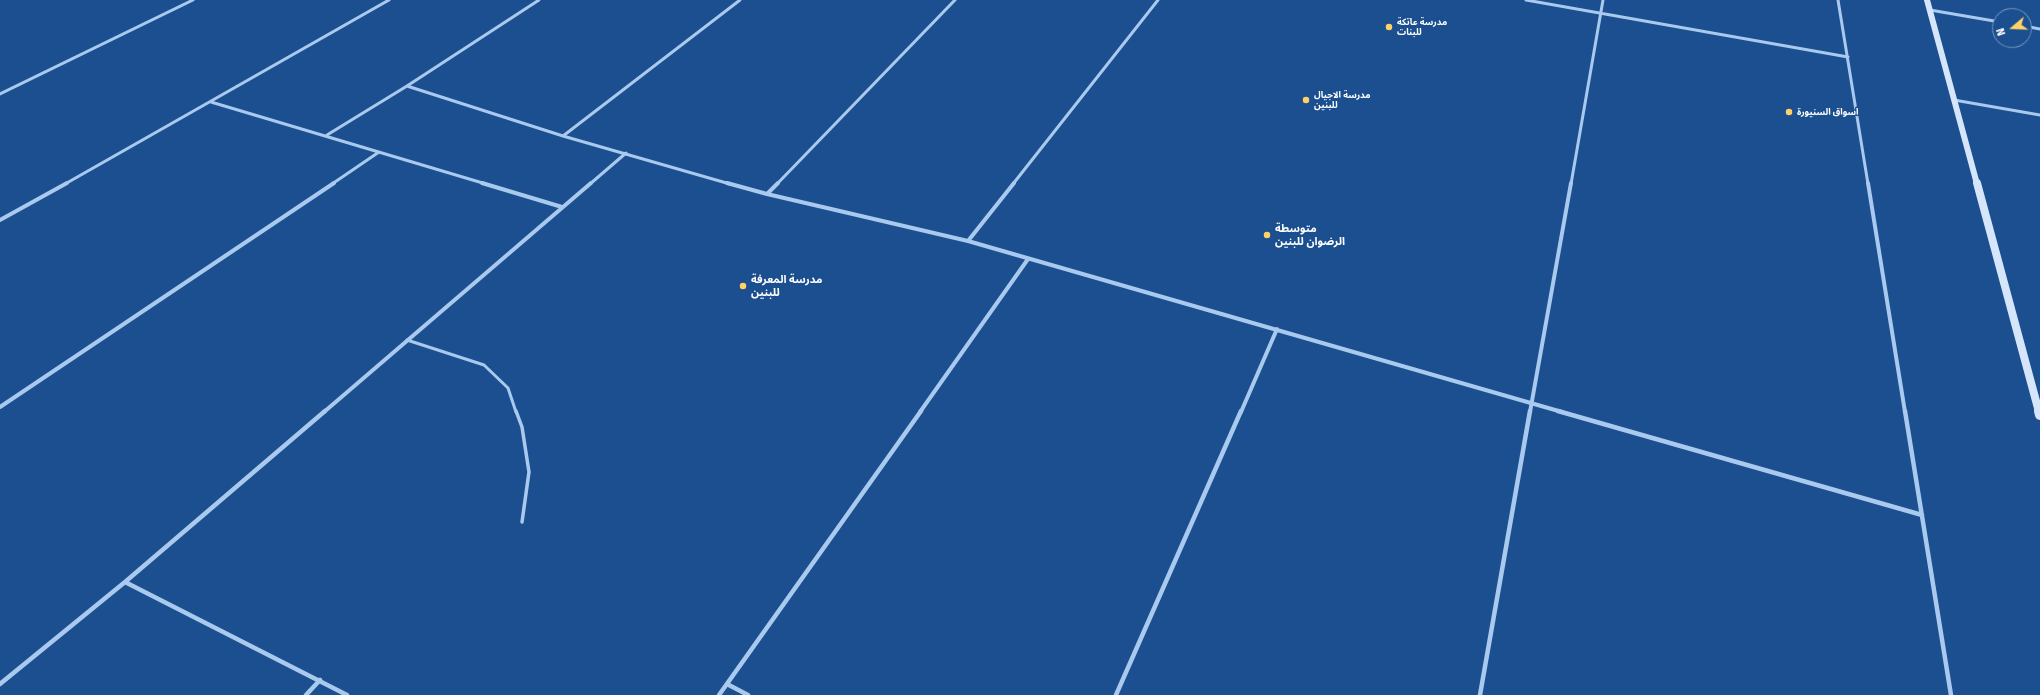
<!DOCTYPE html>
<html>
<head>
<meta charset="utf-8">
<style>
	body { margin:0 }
	#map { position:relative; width:2040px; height:695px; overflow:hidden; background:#1b4f8f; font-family:"Fira Sans",sans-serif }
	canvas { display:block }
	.north { position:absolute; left:1992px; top:8px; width:40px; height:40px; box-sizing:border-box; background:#1b4f8f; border:1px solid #7695bc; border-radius:50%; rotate:251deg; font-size:11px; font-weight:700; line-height:16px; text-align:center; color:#fff }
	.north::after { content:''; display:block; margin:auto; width:14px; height:18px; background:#ffd166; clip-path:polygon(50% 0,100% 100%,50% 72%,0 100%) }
</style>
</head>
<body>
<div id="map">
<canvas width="2040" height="695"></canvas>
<div class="north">N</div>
</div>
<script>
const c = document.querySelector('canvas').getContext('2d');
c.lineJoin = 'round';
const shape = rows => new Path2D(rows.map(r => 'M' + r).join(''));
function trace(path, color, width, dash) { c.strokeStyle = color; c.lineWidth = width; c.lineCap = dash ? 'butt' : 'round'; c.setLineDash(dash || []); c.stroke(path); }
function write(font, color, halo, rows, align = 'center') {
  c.font = font + ' "Fira Sans","Noto Sans Arabic",sans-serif'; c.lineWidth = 3; c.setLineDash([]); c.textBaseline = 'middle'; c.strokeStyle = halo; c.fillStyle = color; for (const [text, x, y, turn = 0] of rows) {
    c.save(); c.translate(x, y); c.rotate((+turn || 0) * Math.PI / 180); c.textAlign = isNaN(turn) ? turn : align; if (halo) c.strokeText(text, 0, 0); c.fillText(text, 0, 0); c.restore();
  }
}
const laneFar1 = shape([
	[407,340,484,365,508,388,516,412]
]);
const lane = shape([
	[516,411,522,427,529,472,522,522]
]);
const streetFar2 = shape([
	[1526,0,1848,57],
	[1838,0,1868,184],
	[1930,10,2000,22],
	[2024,26,2040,29],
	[407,86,563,136,730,184],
	[0,94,193,0],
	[1954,100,2040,115],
	[211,102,486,184],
	[327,135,407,86,539,0],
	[563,136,740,0],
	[65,184,389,0],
	[332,184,379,152],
	[590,184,626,153],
	[777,184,955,0],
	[1013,184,1158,0],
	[1571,184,1603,0]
]);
const streetFar1 = shape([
	[482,183,562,207],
	[727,183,767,194,968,241,1562,412],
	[1868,183,1905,412],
	[767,194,778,183],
	[0,220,67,183],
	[968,241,1014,183],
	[0,407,334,183],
	[324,412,591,183],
	[920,412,1028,259],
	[1241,412,1277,329],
	[1530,412,1571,183]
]);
const street = shape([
	[1558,411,1922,515],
	[1905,411,1951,695],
	[125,582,347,695],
	[0,684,125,582,325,411],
	[727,684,748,695],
	[306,695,320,680],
	[719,695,921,411],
	[1116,695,1241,411],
	[1480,695,1530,411]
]);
const secondaryFar2 = shape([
	[1927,0,1977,184]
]);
const secondaryFar1 = shape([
	[1977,183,2039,412]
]);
const secondary = shape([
	[2039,411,2040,415]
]);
const markers = [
	[1389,27,4,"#ffd166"],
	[1306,100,4,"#ffd166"],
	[1789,112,4,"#ffd166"],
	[1267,235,4,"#ffd166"],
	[743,286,4,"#ffd166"]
];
const farPoinames = [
	["مدرسة عاتكة",1397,22],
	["للبنات",1397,32],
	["مدرسة الاجيال",1314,95],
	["للبنين",1314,105],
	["اسواق السنيورة",1797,112]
];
const poiNames = [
	["متوسطة",1275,229],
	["الرضوان للبنين",1275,242],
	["مدرسة المعرفة",751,280],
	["للبنين",751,293]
];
trace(laneFar1, '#a9c9ee', 3);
trace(lane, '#a9c9ee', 3.5);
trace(streetFar2, '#a9c9ee', 3);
trace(streetFar1, '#a9c9ee', 4);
trace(street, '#a9c9ee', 4.5);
trace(secondaryFar2, '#d6e6fa', 6);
trace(secondaryFar1, '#d6e6fa', 8);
trace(secondary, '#d6e6fa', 10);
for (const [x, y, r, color] of markers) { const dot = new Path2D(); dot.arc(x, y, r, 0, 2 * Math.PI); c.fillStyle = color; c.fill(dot); trace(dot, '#1b4f8f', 1.5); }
write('bold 9px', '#fff', '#1b4f8f', farPoinames, 'left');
write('bold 11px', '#fff', '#1b4f8f', poiNames, 'left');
</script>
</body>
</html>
